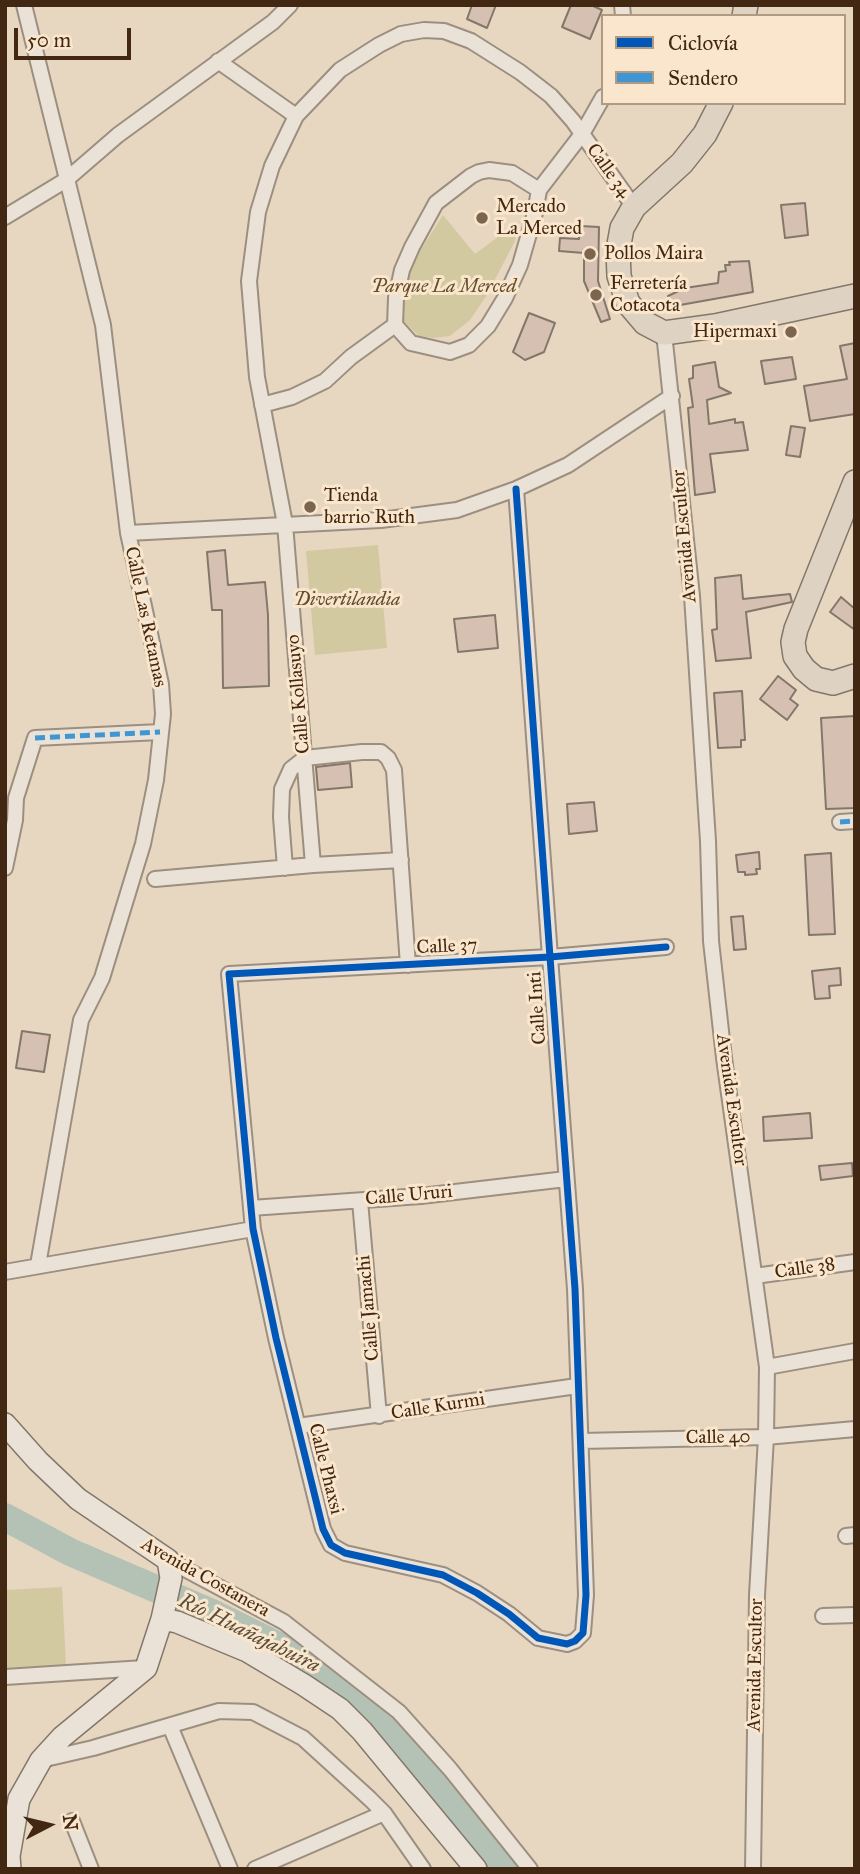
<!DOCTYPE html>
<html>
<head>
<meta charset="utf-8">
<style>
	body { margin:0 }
	#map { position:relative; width:860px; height:1874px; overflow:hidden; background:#e7d7c1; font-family:"IM FELL Great Primer",serif }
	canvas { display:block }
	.frame { position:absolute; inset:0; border:7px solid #422712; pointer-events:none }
	.legend { position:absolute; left:601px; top:14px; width:245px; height:91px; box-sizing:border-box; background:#fae6cc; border:2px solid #b09a82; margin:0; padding:9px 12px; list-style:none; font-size:21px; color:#422712 }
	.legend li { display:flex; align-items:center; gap:14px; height:35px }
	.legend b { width:35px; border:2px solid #b09a82 }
	.north { position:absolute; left:14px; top:1790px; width:70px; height:70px; -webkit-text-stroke:5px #fae6cc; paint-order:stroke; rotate:83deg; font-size:19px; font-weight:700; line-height:28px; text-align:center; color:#422712 }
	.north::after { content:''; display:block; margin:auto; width:24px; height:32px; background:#422712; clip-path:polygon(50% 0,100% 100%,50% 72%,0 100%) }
	.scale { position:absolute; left:14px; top:28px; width:117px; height:32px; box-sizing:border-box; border:4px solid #422712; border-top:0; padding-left:9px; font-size:21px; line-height:24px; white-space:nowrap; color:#422712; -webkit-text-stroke:5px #fae6cc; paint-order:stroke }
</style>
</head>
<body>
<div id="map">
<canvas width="860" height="1874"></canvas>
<div class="frame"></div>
<ul class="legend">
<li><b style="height:9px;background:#0057b8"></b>Ciclovía</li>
<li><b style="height:9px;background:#3f96d3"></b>Sendero</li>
</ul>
<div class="north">N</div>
<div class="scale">50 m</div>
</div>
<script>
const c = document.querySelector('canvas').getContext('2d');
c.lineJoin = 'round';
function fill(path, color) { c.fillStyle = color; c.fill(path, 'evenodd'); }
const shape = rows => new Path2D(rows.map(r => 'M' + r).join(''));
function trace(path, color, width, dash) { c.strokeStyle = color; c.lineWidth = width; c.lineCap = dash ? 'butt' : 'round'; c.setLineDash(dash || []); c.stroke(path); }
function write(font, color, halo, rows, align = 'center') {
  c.font = font + ' "IM FELL Great Primer",serif'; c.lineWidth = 6; c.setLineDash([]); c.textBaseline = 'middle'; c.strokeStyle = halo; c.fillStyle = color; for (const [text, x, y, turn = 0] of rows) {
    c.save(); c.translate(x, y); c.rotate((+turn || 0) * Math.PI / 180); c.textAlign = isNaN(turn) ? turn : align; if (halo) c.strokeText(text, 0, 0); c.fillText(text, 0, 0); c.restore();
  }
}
const green = shape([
	[443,215,475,254,519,221,515,241,487,295,470,320,450,336,434,338,419,336,403,321,398,306,405,274],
	[378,545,387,648,315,655,306,551],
	[62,1587,66,1665,5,1668,5,1590]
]);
const river = shape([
	[5,1517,70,1552,210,1612,319,1666,367,1703,399,1738,508,1869]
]);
const building = shape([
	[472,5,496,5,487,28,467,19,472,5],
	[571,5,591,5,602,10,590,39,562,27,571,5],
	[805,203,808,235,785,238,781,205,805,203],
	[580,226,599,227,598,281,610,319,601,322,584,281,584,253,559,251,560,238,579,239,580,226],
	[749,261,753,292,669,307,668,296,685,288,718,283,719,272,726,271,725,265,730,265,729,262,749,261],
	[529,313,555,323,544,352,525,360,513,352,529,313],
	[855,343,855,414,810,421,804,386,847,379,840,346,855,343],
	[792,357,796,379,765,384,761,361,792,357],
	[715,362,719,387,731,393,707,400,709,424,735,419,735,423,743,422,748,450,710,454,715,492,695,495,688,408,693,407,689,379,693,378,693,366,715,362],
	[791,426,805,428,800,457,786,455,791,426],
	[225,550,228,585,265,582,268,615,269,686,223,688,222,610,212,610,207,552,225,550],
	[741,575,743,599,790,594,792,602,746,612,751,658,716,661,712,630,717,629,715,578,741,575],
	[841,597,855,609,855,630,830,612,841,597],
	[495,615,498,648,458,652,454,619,495,615],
	[778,676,796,690,790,699,798,705,787,720,760,699,778,676],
	[742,691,745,740,741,740,741,747,718,748,714,693,742,691],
	[855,716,855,808,826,809,821,718,855,716],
	[350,763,352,787,318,790,316,767,350,763],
	[594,802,597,831,569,834,567,804,594,802],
	[759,852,760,869,756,869,757,874,745,875,745,872,738,872,736,855,759,852],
	[831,853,835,934,809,935,805,855,831,853],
	[743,916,746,949,734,950,731,917,743,916],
	[840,968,841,985,829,986,830,998,815,999,812,971,840,968],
	[22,1031,50,1035,44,1072,16,1068,22,1031],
	[810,1113,812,1138,764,1141,763,1117,810,1113],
	[852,1163,853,1176,821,1180,819,1166,852,1163]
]);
const street = shape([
	[24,5,103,325,128,533,161,684,163,714,156,780,143,844,102,978,81,1020,38,1265],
	[622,5,623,16],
	[218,61,296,116],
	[539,190,512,173,489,170,479,172,471,176,436,203,412,247,402,270,396,298,395,325,411,343,450,352,469,345,488,326,505,298,520,265,535,213,539,190,582,134,603,97],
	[5,217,66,180,118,135,273,22,290,5],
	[664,333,692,596,708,841,711,941,724,1058,767,1367,766,1437,757,1595,753,1869],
	[262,405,292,397,325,381,351,357,395,325],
	[516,489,550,957,575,1289,586,1595,583,1633,575,1641,567,1644,538,1638,509,1614,477,1593,443,1575,345,1553,331,1545,323,1529,276,1338,253,1229,229,974,550,957,666,947],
	[128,533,381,520,457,510,516,489,568,465,672,396],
	[840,822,855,821],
	[313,865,285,524,257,377,249,281,258,212,272,166,296,116,340,70,379,45,401,34,424,30,444,31,471,41,520,72,551,96,573,121,634,207],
	[5,868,15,820,16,798,35,738,160,732],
	[285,868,281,817,282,789,291,769,305,758,362,752,381,752,388,758,394,770,408,965],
	[155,879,313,865,401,860],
	[360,1201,379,1416],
	[251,1208,421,1196,566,1179],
	[5,1272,253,1229],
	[755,1276,855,1262],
	[767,1367,855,1351],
	[298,1426,577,1386],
	[581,1441,766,1437,855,1429],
	[846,1536,855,1535],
	[168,1560,284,1622,399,1712,450,1769,530,1869],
	[823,1616,855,1615],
	[5,1677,144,1668],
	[170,1726,230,1869],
	[41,1760,93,1748,219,1711,253,1712,303,1738,370,1799,384,1813,423,1869],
	[72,1821,91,1869],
	[255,1869,384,1813]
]);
const secondary = shape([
	[5,1424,38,1461,78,1499,168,1560,171,1578,162,1619,146,1668,62,1737,41,1760,19,1799,9,1856,10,1869],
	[162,1619,177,1622,247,1651,304,1685,340,1709,362,1731,476,1869]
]);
const primary = shape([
	[744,16,746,5],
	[721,103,705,134,682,163,634,207,622,228,618,250,619,276,628,303,645,323,664,333,715,326,855,296],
	[855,482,796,629,793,642,795,656,804,669,816,679,833,683,855,676]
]);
const quiet = shape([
	[35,738,160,732],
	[840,822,855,821]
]);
const cycleway = shape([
	[516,489,550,957,575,1289,586,1595,583,1633,575,1641,567,1644,538,1638,509,1614,477,1593,443,1575,345,1553,331,1545,323,1529,276,1338,253,1229,229,974,550,957,666,947]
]);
const markers = [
	[482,218,7,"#7c654f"],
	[590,254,7,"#7c654f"],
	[596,295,7,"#7c654f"],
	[791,332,7,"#7c654f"],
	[310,507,7,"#7c654f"]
];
const streetNames = [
	["Calle 34",608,171,54],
	["Avenida Escultor",685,536,-95],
	["Calle Las Retamas",145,617,78],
	["Calle Kollasuyo",299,694,-95],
	["Calle 37",447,947,-3],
	["Calle Inti",538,1008,-94],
	["Avenida Escultor",731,1100,82],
	["Calle Ururi",409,1196,-5],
	["Calle 38",805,1269,-8],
	["Calle Jamachi",369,1308,-95],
	["Calle Kurmi",438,1407,-9],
	["Calle 40",718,1438,-1],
	["Calle Phaxsi",325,1469,76],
	["Avenida Costanera",205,1578,29],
	["Avenida Escultor",756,1665,-89]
];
const poiNames = [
	["Mercado",496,207],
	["La Merced",496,229],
	["Pollos Maira",604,254],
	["Ferretería",610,284],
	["Cotacota",610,306],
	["Hipermaxi",777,332,"right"],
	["Tienda",324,496],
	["barrio Ruth",324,518]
];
const parkNames = [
	["Parque La Merced",444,287],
	["Divertilandia",347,600]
];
const waterNames = [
	["Río Huañajahuira",249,1634,26]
];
fill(green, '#d3c9a1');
trace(river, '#b4c2b5', 28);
fill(building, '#d5c0b2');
trace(building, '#83776a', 2);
trace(street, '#9c8f80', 18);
trace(secondary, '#83776a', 24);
trace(primary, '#83776a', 26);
trace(street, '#eae2d7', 14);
trace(secondary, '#eae2d7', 21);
trace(primary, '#ded2c2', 23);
trace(quiet, '#3f96d3', 5, [10, 5]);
trace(cycleway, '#0057b8', 7);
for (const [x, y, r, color] of markers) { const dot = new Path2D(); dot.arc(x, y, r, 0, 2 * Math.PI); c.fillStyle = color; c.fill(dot); trace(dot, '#fae6cc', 2.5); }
write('19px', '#422712', '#fae6cc', streetNames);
write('19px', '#422712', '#fae6cc', poiNames, 'left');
write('italic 19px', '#624d2f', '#fae6cc', parkNames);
write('italic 21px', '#594c3a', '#fae6cc', waterNames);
</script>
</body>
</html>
